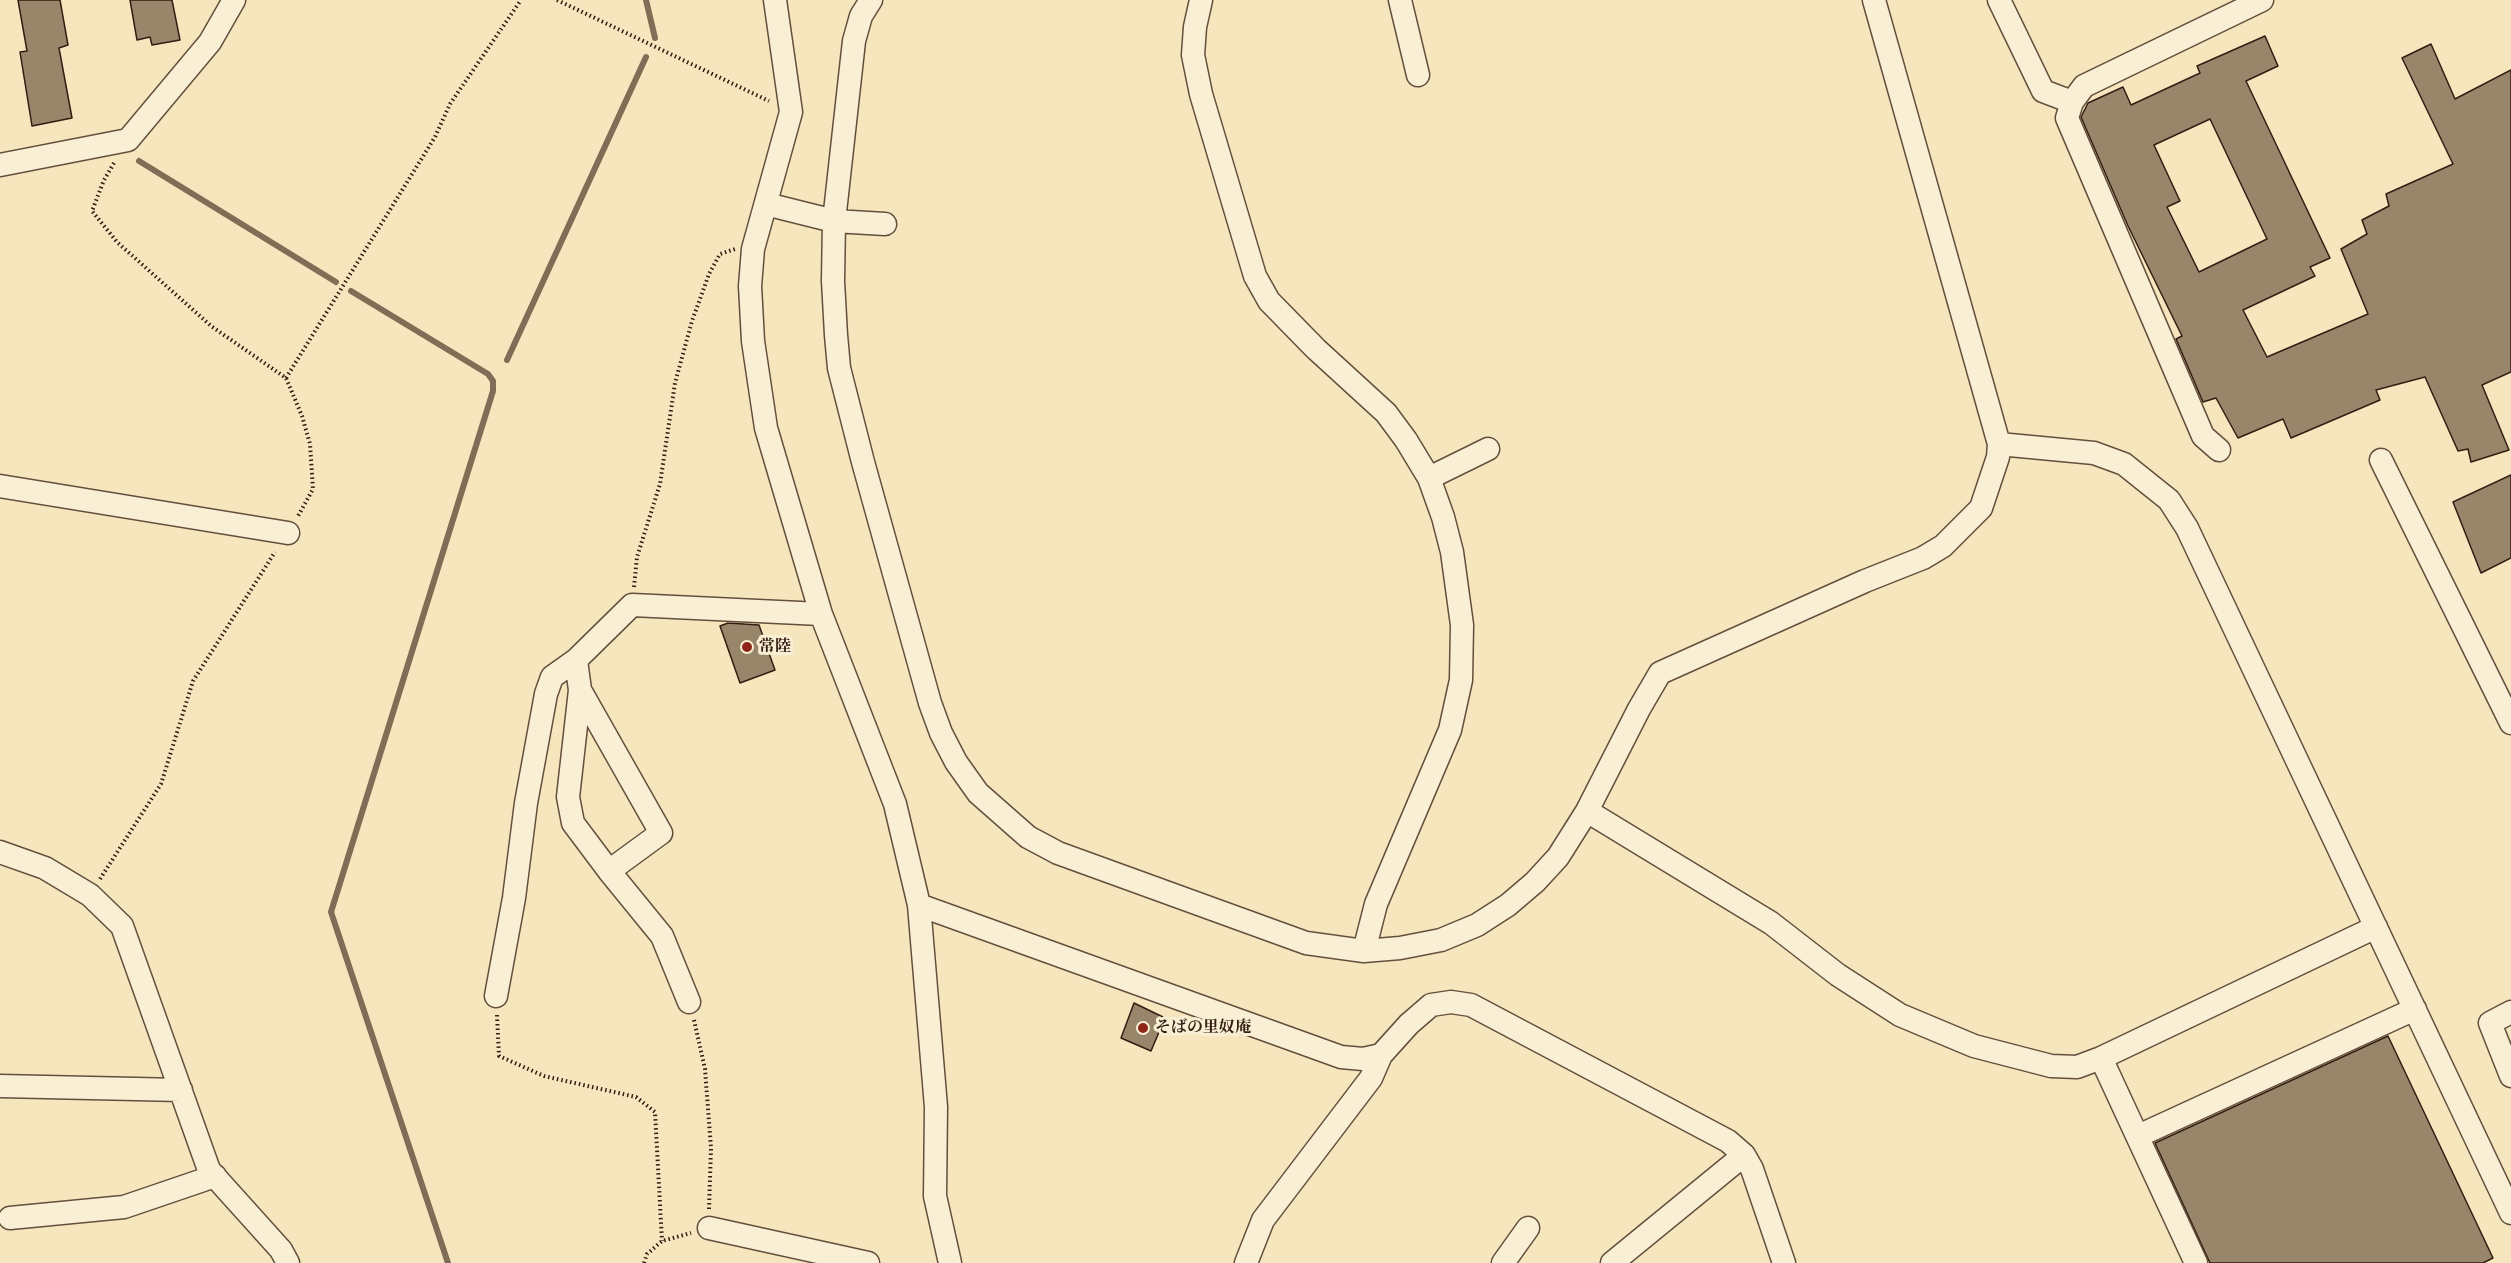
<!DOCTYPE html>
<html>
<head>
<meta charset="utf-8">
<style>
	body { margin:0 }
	canvas { display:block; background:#f6e6bd }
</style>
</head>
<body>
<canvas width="2511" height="1263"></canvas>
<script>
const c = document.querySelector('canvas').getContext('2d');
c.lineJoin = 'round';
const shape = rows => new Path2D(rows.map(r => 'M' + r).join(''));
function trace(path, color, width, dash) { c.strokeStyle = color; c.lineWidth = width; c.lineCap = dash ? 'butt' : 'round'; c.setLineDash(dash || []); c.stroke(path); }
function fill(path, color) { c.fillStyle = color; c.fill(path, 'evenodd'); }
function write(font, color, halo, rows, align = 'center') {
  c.font = font + ' "Old Standard TT","Noto Serif JP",serif'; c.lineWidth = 6; c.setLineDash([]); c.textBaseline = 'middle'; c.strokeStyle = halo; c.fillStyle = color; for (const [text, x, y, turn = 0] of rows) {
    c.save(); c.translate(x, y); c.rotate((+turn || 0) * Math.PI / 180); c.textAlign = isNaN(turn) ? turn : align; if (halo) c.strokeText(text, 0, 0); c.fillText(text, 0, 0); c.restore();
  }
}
const stream = shape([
	[646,0,655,38],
	[139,161,336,282],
	[351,291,488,374,493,381,493,391,331,912,448,1263],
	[507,360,646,57]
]);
const building = shape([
	[18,0,60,0,68,45,59,48,72,118,32,126,20,52,27,51,18,0],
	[130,0,172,0,180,40,152,45,150,37,137,40,130,0],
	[2265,36,2278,66,2246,81,2330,258,2310,267,2315,276,2243,310,2267,357,2368,314,2341,249,2367,234,2362,220,2389,206,2386,194,2453,164,2402,58,2431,44,2455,99,2511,70,2511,372,2482,385,2509,450,2471,462,2468,449,2458,451,2425,377,2376,390,2380,400,2291,438,2283,419,2238,438,2216,398,2203,402,2176,339,2182,336,2128,226,2081,117,2088,103,2123,87,2131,105,2200,73,2197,66,2265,36],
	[2210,119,2267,239,2199,272,2167,207,2180,201,2154,145,2210,119],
	[2511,475,2511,558,2481,573,2453,502,2511,475],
	[728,623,759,625,775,670,740,683,720,626,728,623],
	[1134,1003,1165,1018,1151,1051,1121,1038,1134,1003],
	[2388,1036,2493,1258,2483,1263,2210,1263,2155,1143,2388,1036]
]);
const path = shape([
	[557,0,769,101],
	[114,163,104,180,92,211,117,242,211,326,286,378,302,416,310,444,313,489,297,518],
	[286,378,435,137,450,104,521,0],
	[634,587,637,557,660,484,675,383,692,321,709,274,720,254,735,249],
	[100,879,161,784,193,681,275,552],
	[497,1015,499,1056,544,1076,636,1097,655,1112,662,1241],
	[694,1020,705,1069,711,1148,709,1209],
	[644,1263,647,1254,662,1241,691,1233]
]);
const minor = shape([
	[775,0,791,112,753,249,750,286,753,341,766,428,821,614,895,804,919,905,936,1107,935,1196,950,1263],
	[871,0,861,16,854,41,834,221,833,281,836,335,839,368,863,462,930,703,941,733,956,762,978,793,1028,837,1058,853,1306,943,1364,951,1400,948,1441,940,1477,925,1508,905,1535,882,1558,857,1587,811,1639,709,1660,673,1865,581,1923,558,1943,546,1981,508,1998,457,1999,444,1874,0],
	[1201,0,1195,27,1193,55,1201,94,1255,276,1269,301,1316,349,1386,413,1406,440,1429,478,1443,517,1452,552,1462,625,1461,680,1450,730,1376,904,1364,951],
	[1400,0,1418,75],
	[1999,0,2043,91,2072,102],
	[0,165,128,140,210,42,234,0],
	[766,204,834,221,885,224],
	[1999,444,2094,453,2124,464,2169,500,2187,528,2511,1213],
	[2219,450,2203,436,2067,118,2072,102,2084,86,2262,0],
	[2381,460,2511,723],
	[1429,478,1488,449],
	[0,486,288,533],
	[576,660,580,690,568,797,573,823,609,871,662,936,689,1002],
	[580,690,661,833,609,871],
	[1587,811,1771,923,1838,975,1900,1015,1974,1046,2051,1066,2077,1067,2101,1058,2376,927],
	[0,852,45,868,90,895,122,926,209,1170,281,1250,288,1263],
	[919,905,1341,1057,1363,1059,1381,1055,1409,1024,1431,1005,1451,1002,1471,1005,1728,1141,1744,1155,1752,1169,1784,1263],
	[496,996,514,898,526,803,546,694,552,677,576,660,632,605,821,614],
	[2511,1012,2490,1023,2511,1076],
	[2101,1058,2196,1263],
	[0,1086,181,1090],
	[2138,1136,2415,1009],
	[10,1218,124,1207,215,1176],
	[709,1228,868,1263],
	[1246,1263,1263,1220,1371,1078,1381,1055],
	[1503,1263,1528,1228],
	[1612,1263,1744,1155]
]);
const markers = [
	[747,647,6,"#8f2418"],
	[1143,1028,6,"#8f2418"]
];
const poiNames = [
	["常陸",759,647],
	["そばの里奴庵",1155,1028]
];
trace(stream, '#806d56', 6);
fill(building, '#98866b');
trace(building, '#331d12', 1.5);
trace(minor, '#644f3d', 25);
trace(path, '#331d12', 4, [1.5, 3]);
trace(minor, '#f9efd4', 22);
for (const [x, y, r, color] of markers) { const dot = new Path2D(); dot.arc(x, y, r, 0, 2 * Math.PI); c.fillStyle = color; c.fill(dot); trace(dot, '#f9efd4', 2); }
write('bold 16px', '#331d12', '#f9efd4', poiNames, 'left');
</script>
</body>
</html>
